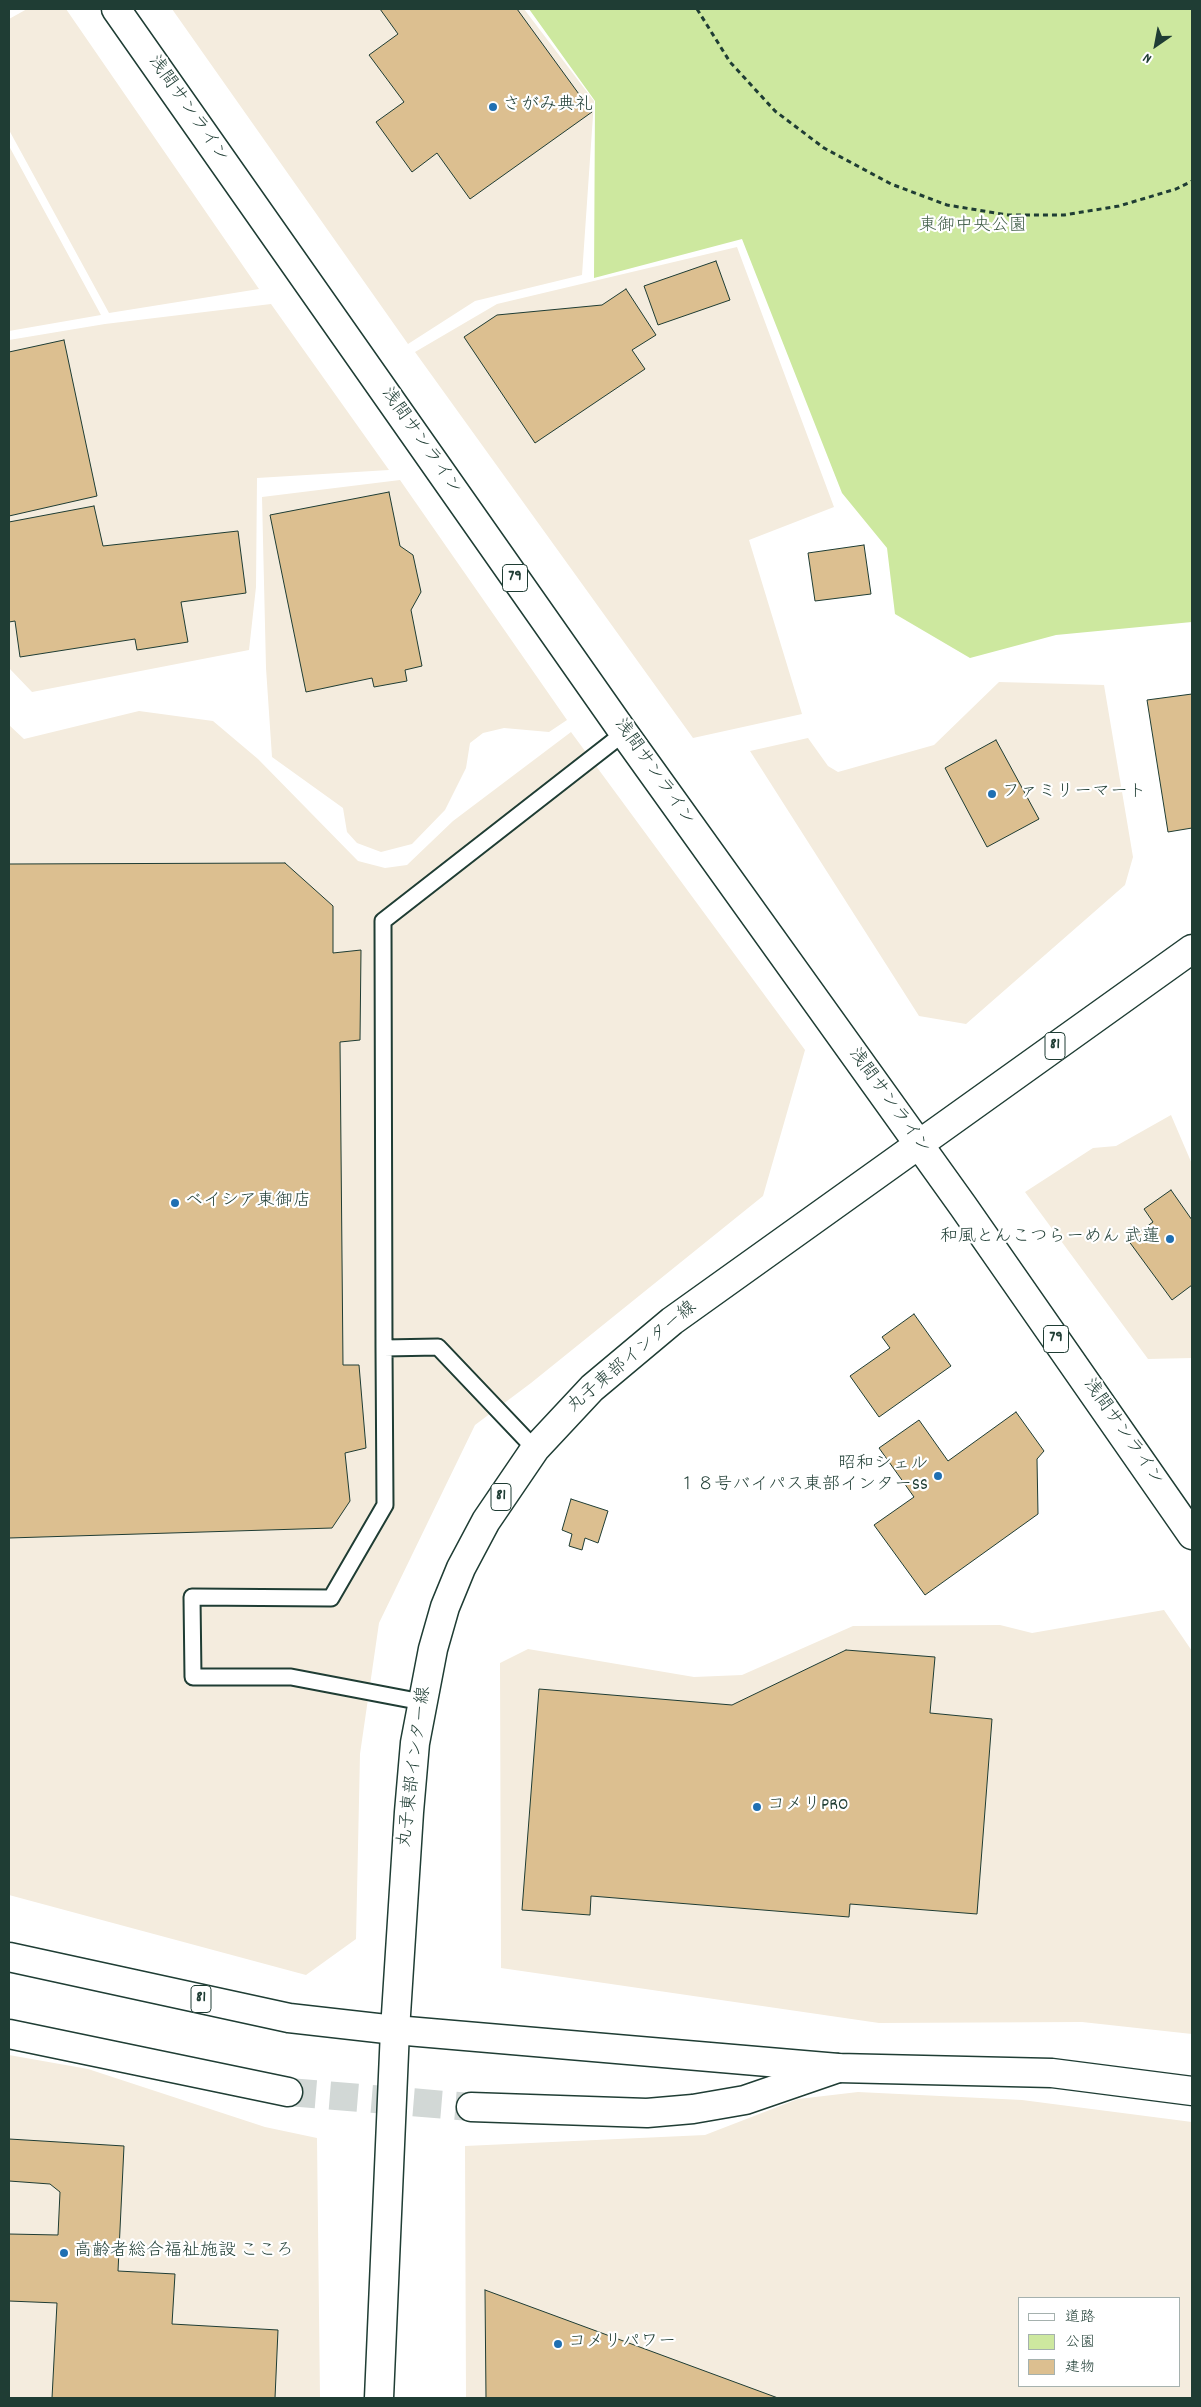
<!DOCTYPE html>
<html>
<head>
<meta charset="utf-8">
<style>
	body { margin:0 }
	#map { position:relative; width:1201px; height:2407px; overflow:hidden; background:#fff; font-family:Dekko,"Klee One",sans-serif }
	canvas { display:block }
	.frame { position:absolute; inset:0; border:10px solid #1f3d34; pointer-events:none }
	.legend { position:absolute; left:1018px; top:2297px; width:162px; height:90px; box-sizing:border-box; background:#fff; border:1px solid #a5b1ae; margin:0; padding:6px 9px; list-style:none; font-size:15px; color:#1f3d34 }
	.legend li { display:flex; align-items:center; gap:10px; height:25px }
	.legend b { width:25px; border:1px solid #a5b1ae }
	.north { position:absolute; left:1131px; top:20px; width:50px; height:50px; -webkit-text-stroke:4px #fff; paint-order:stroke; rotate:213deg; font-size:14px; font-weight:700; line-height:20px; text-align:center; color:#1f3d34 }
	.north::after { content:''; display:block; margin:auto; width:18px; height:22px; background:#1f3d34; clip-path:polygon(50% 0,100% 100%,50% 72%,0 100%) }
</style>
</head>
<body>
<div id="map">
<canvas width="1201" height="2407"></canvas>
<div class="frame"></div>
<ul class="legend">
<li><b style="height:6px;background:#fff"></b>道路</li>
<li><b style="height:14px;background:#cde89f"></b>公園</li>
<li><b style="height:14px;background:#dcbf90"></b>建物</li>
</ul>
<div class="north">N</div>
</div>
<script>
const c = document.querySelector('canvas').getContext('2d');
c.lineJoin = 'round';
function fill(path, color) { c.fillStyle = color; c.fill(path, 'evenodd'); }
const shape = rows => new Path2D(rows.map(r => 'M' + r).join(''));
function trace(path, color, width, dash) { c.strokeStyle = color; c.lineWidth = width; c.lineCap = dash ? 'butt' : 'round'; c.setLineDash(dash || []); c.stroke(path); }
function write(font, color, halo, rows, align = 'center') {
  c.font = font + ' Dekko,"Klee One",sans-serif'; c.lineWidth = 4.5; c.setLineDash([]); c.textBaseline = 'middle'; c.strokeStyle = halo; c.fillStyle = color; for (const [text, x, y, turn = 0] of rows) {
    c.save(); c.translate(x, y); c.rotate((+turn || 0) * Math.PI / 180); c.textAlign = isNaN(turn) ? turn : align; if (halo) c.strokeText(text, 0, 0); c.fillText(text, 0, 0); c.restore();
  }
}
const built = shape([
	[27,9,66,9,259,289,109,313,9,130,9,19],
	[172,9,524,9,594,101,582,275,475,301,408,344],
	[9,146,101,315,9,331],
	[737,247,834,507,749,540,802,714,693,738,415,352,497,304],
	[271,304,389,470,257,478,256,587,249,650,32,692,9,668,9,340,105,324],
	[400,480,567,720,549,732,504,728,483,733,470,743,466,768,445,810,412,844,381,852,357,843,347,832,343,808,272,757,266,668,262,497],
	[999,682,1104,685,1133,857,1125,885,966,1024,919,1016,750,751,808,738,828,766,838,772,934,745],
	[139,711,213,721,258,759,358,861,385,868,407,865,453,821,571,732,805,1050,763,1196,531,1383,475,1425,379,1623,360,1754,356,1939,306,1975,9,1895,9,725,24,739],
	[1171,1115,1192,1164,1192,1358,1148,1359,1025,1192,1093,1148,1116,1146],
	[1164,1610,1192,1651,1192,2034,1082,2022,879,2023,501,1968,500,1663,528,1649,694,1677,742,1675,853,1626,1000,1625,1032,1633],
	[9,2055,88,2069,265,2127,317,2138,320,2398,9,2398],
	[858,2092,1022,2100,1192,2122,1192,2398,466,2398,465,2146,705,2135,798,2099],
	[1020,2298,1180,2298,1180,2386,1020,2386]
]);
const green = shape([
	[529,9,1192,9,1192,622,1056,635,970,658,895,614,887,548,842,493,742,239,594,278,595,101]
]);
const building = shape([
	[380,9,517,9,592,112,470,199,437,153,412,172,376,122,404,102,369,55,398,34,380,9],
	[716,261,730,300,658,325,644,286,716,261],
	[626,289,656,335,632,350,645,369,535,443,464,337,497,315,602,305,626,289],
	[64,340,97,496,9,516,9,352,64,340],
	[389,492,400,546,413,555,421,592,411,610,422,666,405,670,407,681,374,687,372,678,306,692,270,515,389,492],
	[94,506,103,546,238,531,246,593,181,602,188,642,137,650,135,639,20,657,15,621,9,622,9,522,94,506],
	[864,545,871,594,815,601,808,553,864,545],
	[1192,694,1192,828,1168,832,1147,700,1192,694],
	[996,740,1039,819,987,847,945,768,996,740],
	[285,863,333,906,333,953,361,950,360,1040,340,1042,343,1365,359,1365,366,1448,345,1453,350,1501,332,1528,9,1538,9,864,285,863],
	[1171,1190,1192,1220,1192,1285,1172,1300,1128,1240,1153,1222,1144,1209,1171,1190],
	[914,1314,951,1366,879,1417,850,1376,890,1348,882,1337,914,1314],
	[1016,1412,1044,1451,1037,1459,1038,1514,925,1595,874,1525,914,1497,879,1448,919,1420,948,1461,1016,1412],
	[571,1499,608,1511,598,1543,585,1538,582,1550,569,1546,572,1534,562,1530,571,1499],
	[846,1650,935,1657,930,1713,992,1719,977,1914,850,1904,849,1917,591,1896,590,1915,522,1910,539,1689,732,1705,846,1650],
	[9,2139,124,2146,118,2271,175,2274,172,2324,278,2330,275,2398,52,2398,57,2303,9,2301,9,2234,58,2235,60,2192,50,2184,9,2181,9,2139],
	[485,2290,778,2398,486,2398,485,2290]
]);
const minorTunnel = shape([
	[288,2092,471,2107]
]);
const path = shape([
	[697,9,730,62,775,111,824,148,891,184,947,205,1008,215,1064,215,1119,206,1176,189,1192,181]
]);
const service = shape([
	[384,1348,385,1505,331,1598,192,1597,193,1677,291,1677,422,1702],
	[535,1449,438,1347,384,1348,383,921,624,733]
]);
const minor = shape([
	[9,2034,288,2092],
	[471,2107,647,2113,693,2109,745,2100,838,2068]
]);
const tertiary = shape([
	[395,2030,838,2068,1052,2073,1192,2091]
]);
const primary = shape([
	[116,9,624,733,963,1206,1192,1535],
	[9,1957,289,2018,395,2030,409,1812,415,1743,433,1649,445,1607,461,1568,486,1521,535,1449,592,1388,672,1321,1192,949]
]);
const motorway = shape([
	[379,2398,395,2030]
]);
const markers = [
	[493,107,5,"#1f6fb2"],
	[992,794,5,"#1f6fb2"],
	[175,1203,5,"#1f6fb2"],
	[1170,1239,5,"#1f6fb2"],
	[938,1476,5,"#1f6fb2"],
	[757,1807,5,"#1f6fb2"],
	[64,2253,5,"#1f6fb2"],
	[558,2344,5,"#1f6fb2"]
];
const shields = [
	[515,578,25],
	[1055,1046,20],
	[1056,1339,25],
	[501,1497,20],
	[201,1999,20]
];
const shieldNames = [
	["79",515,578],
	["81",1055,1046],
	["79",1056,1339],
	["81",501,1497],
	["81",201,1999]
];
const poiNames = [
	["さがみ典礼",503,107],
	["ファミリーマート",1002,794],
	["ベイシア東御店",185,1203],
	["和風とんこつらーめん 武蓮",1160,1239,"right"],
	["昭和シェル",928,1466,"right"],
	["１８号バイパス東部インターSS",928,1487,"right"],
	["コメリPRO",767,1807],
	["高齢者総合福祉施設 こころ",74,2253],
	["コメリパワー",568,2344]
];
const streetNames = [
	["浅間サンライン",187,110,55],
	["浅間サンライン",420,442,55],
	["浅間サンライン",653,773,55],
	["浅間サンライン",888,1102,54],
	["丸子東部インター線",633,1358,-40],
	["浅間サンライン",1122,1433,55],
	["丸子東部インター線",416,1767,-83]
];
const parkNames = [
	["東御中央公園",973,228]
];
fill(built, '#f4ecde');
fill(green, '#cde89f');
fill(building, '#dcbf90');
trace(building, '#1f3d34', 1);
trace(minorTunnel, '#d2d8d6', 28, [28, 14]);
trace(service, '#1f3d34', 19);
trace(minor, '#1f3d34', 31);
trace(tertiary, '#1f3d34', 31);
trace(primary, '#1f3d34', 31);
trace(motorway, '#1f3d34', 31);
trace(path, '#1f3d34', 3, [5, 4]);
trace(service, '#fff', 15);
trace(minor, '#fff', 28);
trace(tertiary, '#fff', 28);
trace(primary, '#fff', 28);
trace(motorway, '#fff', 28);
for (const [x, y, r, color] of markers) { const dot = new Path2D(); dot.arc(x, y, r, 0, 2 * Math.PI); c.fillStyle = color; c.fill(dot); trace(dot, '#fff', 2); }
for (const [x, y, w] of shields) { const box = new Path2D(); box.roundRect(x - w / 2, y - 13.5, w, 27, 4); c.fillStyle = '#fff'; c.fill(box); trace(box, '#1f3d34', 1); }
write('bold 16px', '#1f3d34', null, shieldNames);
write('18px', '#1f3d34', '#fff', poiNames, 'left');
write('18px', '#1f3d34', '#fff', streetNames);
write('18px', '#425f49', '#fff', parkNames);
</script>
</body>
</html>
